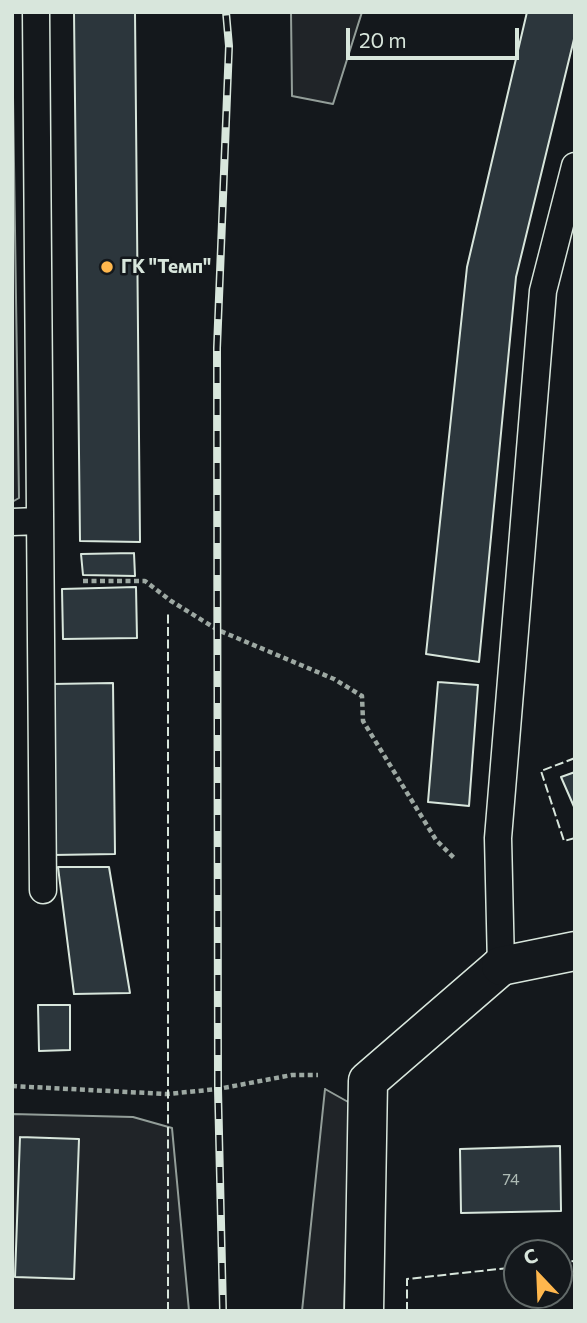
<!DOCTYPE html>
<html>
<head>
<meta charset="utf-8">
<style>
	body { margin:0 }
	#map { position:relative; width:587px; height:1323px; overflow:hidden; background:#14181c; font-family:Commissioner,sans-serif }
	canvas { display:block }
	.frame { position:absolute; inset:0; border:14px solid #d8e6dc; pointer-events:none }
	.north { position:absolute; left:503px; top:1239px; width:70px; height:70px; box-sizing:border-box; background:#14181c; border:2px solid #626a69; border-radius:50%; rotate:337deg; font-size:19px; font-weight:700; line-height:28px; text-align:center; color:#d8e6dc }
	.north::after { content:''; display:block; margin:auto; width:24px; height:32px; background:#ffb74d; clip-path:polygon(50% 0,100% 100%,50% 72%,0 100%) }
	.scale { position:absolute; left:346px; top:28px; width:173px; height:32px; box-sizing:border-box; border:4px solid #d8e6dc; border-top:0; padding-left:9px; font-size:21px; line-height:24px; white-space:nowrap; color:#d8e6dc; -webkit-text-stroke:5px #14181c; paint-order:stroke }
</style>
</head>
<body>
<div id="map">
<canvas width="587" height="1323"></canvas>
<div class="frame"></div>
<div class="north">С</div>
<div class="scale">20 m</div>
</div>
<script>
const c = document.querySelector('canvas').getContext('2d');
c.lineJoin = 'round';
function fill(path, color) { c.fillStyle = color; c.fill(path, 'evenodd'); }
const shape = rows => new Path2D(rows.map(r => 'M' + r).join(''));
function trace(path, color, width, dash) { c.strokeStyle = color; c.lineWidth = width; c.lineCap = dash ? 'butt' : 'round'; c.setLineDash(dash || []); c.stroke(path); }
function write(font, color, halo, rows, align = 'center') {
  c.font = font + ' Commissioner,sans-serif'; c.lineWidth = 5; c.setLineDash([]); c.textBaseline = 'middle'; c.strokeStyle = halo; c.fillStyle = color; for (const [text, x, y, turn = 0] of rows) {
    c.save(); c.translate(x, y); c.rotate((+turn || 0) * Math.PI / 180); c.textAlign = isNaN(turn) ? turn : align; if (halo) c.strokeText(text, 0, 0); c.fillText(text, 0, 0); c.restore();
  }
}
const green = shape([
	[291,12,362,12,333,104,292,96,291,12],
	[12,30,19,498,12,502,12,30],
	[325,1089,350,1103,344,1311,302,1311,325,1089],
	[12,1114,133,1117,172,1128,189,1311,12,1311,12,1114]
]);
const building = shape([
	[74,12,135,12,140,542,80,541,74,12],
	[527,12,575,12,575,35,516,277,479,662,426,654,467,267,527,12],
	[134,553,135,576,83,575,81,554,134,553],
	[136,587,137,638,63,639,62,589,136,587],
	[438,682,478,685,469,806,428,802,438,682],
	[113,683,115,854,53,855,52,684,113,683],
	[575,772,575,809,561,777,575,772],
	[58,867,109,867,130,993,74,994,58,867],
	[38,1005,70,1005,70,1050,39,1051,38,1005],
	[20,1137,79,1139,74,1279,15,1277,20,1137],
	[560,1146,561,1211,461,1213,460,1149,560,1146]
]);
const path = shape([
	[83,581,145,581,171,601,218,630,334,679,362,696,363,721,436,840,454,858],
	[12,1086,167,1094,218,1089,292,1075,318,1075]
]);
const service = shape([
	[36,12,43,890],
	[12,522,39,521],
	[501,966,498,838,543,291,575,166]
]);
const minor = shape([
	[364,1311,368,1081,501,966]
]);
const tertiary = shape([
	[501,966,575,951]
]);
const rail = shape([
	[223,1311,218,1089,217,348,229,46,226,12]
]);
const fence = shape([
	[575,758,541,771,564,841,575,838],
	[559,1262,575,1261],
	[168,1311,168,612],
	[407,1311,407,1279,517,1267]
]);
const markers = [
	[107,267,7,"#ffb74d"]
];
const numberNames = [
	["74",511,1180]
];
const poiNames = [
	["ГК \"Темп\"",121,267]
];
fill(green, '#202428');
trace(green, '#939e99', 2);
fill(building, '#2c363c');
trace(building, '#d8e6dc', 2);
trace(service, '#d8e6dc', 29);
trace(minor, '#d8e6dc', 41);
trace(tertiary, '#d8e6dc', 41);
trace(path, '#9da8a2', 4.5, [5, 3.5]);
trace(service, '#14181c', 26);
trace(minor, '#14181c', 38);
trace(tertiary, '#14181c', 38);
trace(rail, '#d8e6dc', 8);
trace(rail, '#14181c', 5, [16]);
trace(fence, '#d8e6dc', 2, [9, 3.5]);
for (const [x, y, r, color] of markers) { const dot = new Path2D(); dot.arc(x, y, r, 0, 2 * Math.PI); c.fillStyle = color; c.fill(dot); trace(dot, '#14181c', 2.5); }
write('16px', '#adbab4', null, numberNames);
write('bold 19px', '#d8e6dc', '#14181c', poiNames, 'left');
</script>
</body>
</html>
